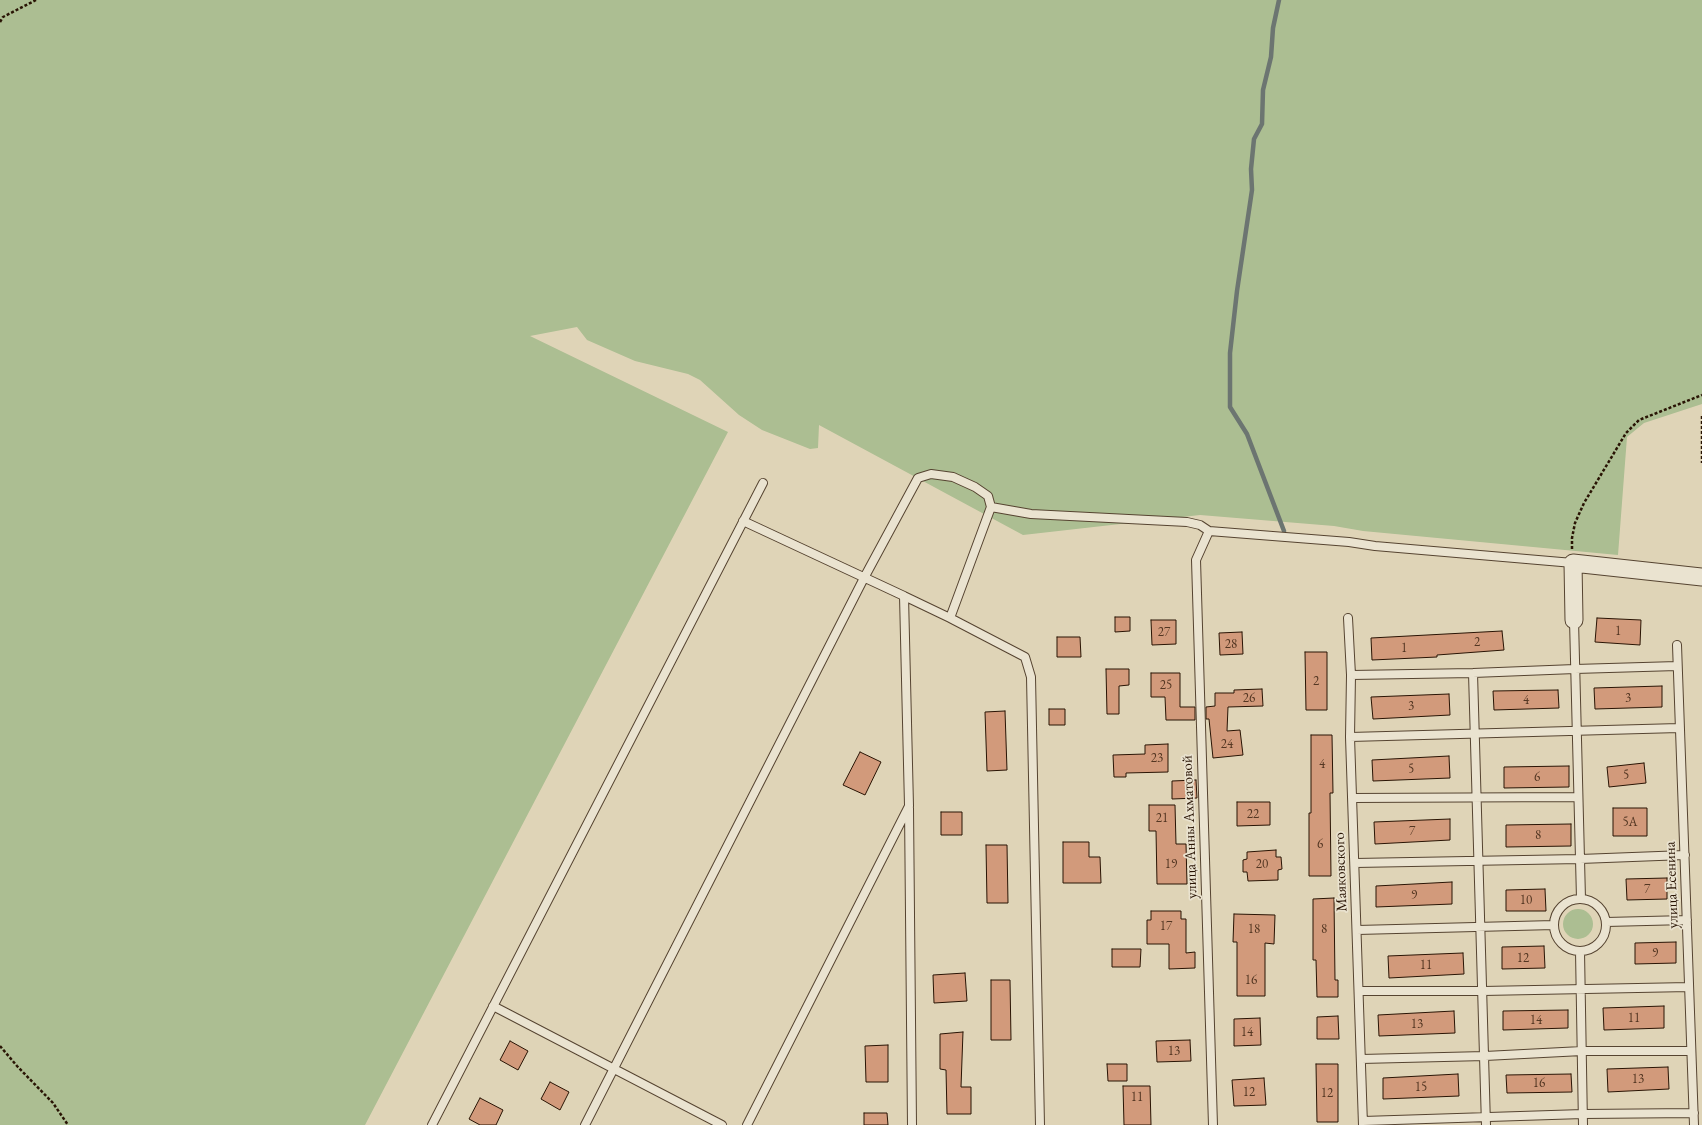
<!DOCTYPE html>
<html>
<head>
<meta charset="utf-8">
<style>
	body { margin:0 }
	canvas { display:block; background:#dfd4b7 }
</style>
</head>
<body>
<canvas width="1702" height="1125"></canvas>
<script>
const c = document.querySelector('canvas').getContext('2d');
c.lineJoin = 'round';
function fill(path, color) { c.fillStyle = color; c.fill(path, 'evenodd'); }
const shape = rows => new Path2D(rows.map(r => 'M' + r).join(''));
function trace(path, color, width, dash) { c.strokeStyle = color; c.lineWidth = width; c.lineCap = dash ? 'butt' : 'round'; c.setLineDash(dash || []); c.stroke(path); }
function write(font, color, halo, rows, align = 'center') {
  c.font = font + ' "EB Garamond",serif'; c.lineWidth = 3.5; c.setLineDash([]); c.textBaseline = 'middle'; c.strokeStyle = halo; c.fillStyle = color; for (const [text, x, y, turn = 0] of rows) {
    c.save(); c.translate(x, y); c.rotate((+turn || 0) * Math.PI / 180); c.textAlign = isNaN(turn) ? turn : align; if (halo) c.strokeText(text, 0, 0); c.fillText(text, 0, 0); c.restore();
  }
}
const green = shape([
	[0,0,1702,0,1702,404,1644,423,1627,437,1618,555,1363,531,1334,526,1200,515,1023,535,819,425,818,448,810,449,762,430,739,415,700,380,688,374,635,361,587,340,577,327,530,336,728,432,365,1125,0,1125],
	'1563 924a15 15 0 1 1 30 0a15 15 0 1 1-30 0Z'
]);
const stream = shape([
	[1279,0,1273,28,1271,57,1263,90,1262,124,1254,139,1251,169,1252,190,1237,291,1230,353,1230,407,1247,434,1284,531]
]);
const building = shape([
	[1115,617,1130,617,1130,631,1115,632,1115,617],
	[1597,618,1641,620,1640,645,1595,642,1597,618],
	[1151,620,1176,620,1176,644,1152,645,1151,620],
	[1502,631,1504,650,1437,655,1437,657,1372,660,1371,638,1502,631],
	[1242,632,1243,654,1220,655,1219,633,1242,632],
	[1057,637,1080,637,1081,657,1057,657,1057,637],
	[1305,652,1327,652,1327,710,1306,710,1305,652],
	[1106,669,1129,669,1129,685,1119,686,1119,714,1107,714,1106,669],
	[1151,673,1180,673,1180,707,1195,707,1195,720,1166,720,1165,697,1151,697,1151,673],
	[1662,686,1662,707,1595,709,1594,688,1662,686],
	[1262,689,1263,706,1228,707,1227,731,1240,730,1243,755,1213,758,1209,719,1206,719,1206,707,1215,706,1215,693,1234,693,1234,690,1262,689],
	[1558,690,1559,708,1494,710,1493,691,1558,690],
	[1449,694,1450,715,1373,719,1371,697,1449,694],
	[1049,709,1065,709,1065,725,1049,725,1049,709],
	[1005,711,1007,770,987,771,985,712,1005,711],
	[1311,735,1332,735,1333,793,1330,793,1331,876,1309,876,1309,813,1311,813,1311,735],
	[1168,744,1168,772,1126,773,1126,777,1114,777,1113,755,1145,754,1145,745,1168,744],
	[860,752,881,762,865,795,843,785,860,752],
	[1449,756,1450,778,1373,781,1372,760,1449,756],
	[1644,763,1646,783,1609,787,1607,767,1644,763],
	[1569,766,1569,787,1504,788,1504,767,1569,766],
	[1196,780,1197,798,1172,799,1172,781,1196,780],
	[1237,802,1270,802,1270,825,1237,826,1237,802],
	[1149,805,1175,805,1176,844,1186,844,1187,884,1157,884,1156,831,1149,831,1149,805],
	[1613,808,1647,808,1647,836,1613,836,1613,808],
	[941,812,962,812,962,835,941,835,941,812],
	[1450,819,1450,840,1375,844,1374,822,1450,819],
	[1571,824,1571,846,1506,847,1506,825,1571,824],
	[1063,842,1089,842,1089,857,1100,857,1101,883,1063,883,1063,842],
	[986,845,1007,845,1008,903,987,903,986,845],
	[1276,850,1276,857,1281,857,1282,869,1278,870,1278,880,1248,881,1247,872,1243,872,1243,860,1247,859,1247,852,1276,850],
	[1667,878,1667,899,1627,900,1626,879,1667,878],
	[1452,882,1452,904,1376,907,1376,886,1452,882],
	[1545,889,1546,911,1506,911,1506,890,1545,889],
	[1334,898,1335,980,1338,980,1338,997,1317,997,1316,960,1313,960,1313,899,1334,898],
	[1151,911,1181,911,1181,919,1186,919,1186,953,1195,952,1195,968,1169,969,1169,944,1147,944,1147,920,1151,920,1151,911],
	[1234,914,1275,915,1274,944,1265,943,1265,996,1237,996,1237,942,1233,942,1234,914],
	[1676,942,1676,963,1635,964,1635,943,1676,942],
	[1544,946,1545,968,1502,969,1502,947,1544,946],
	[1112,949,1141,949,1140,967,1112,967,1112,949],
	[1463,953,1464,974,1389,978,1388,956,1463,953],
	[965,973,967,1001,934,1003,933,975,965,973],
	[991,980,1010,980,1011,1040,991,1040,991,980],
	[1664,1006,1664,1028,1604,1030,1603,1008,1664,1006],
	[1568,1010,1568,1028,1503,1030,1503,1011,1568,1010],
	[1454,1011,1455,1033,1379,1036,1378,1015,1454,1011],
	[1338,1016,1339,1039,1317,1039,1317,1017,1338,1016],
	[1260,1018,1261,1045,1234,1046,1234,1019,1260,1018],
	[963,1032,961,1087,971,1087,971,1114,947,1114,946,1070,940,1069,940,1034,963,1032],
	[1190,1040,1191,1061,1157,1062,1156,1041,1190,1040],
	[510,1041,528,1051,518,1070,500,1060,510,1041],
	[888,1045,888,1082,866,1082,865,1046,888,1045],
	[1107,1064,1127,1064,1127,1081,1108,1081,1107,1064],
	[1316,1064,1338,1064,1338,1122,1317,1122,1316,1064],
	[1668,1067,1669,1089,1608,1092,1607,1069,1668,1067],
	[1458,1074,1459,1096,1383,1099,1383,1078,1458,1074],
	[1571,1074,1572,1092,1507,1093,1506,1075,1571,1074],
	[1264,1078,1266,1105,1234,1106,1232,1080,1264,1078],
	[550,1082,569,1092,560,1110,541,1099,550,1082],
	[1123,1086,1150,1086,1151,1125,1124,1125,1123,1086],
	[480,1098,503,1110,496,1125,480,1125,469,1119,480,1098],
	[864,1113,887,1113,888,1125,864,1125,864,1113]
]);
const path = shape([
	[0,22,3,17,36,0],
	[1702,416,1702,463],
	[1572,549,1572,538,1575,523,1584,503,1626,433,1639,420,1702,395],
	[0,1046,17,1066,53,1103,68,1125]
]);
const lane = shape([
	[991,507,1031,514,1187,522,1200,525,1209,531,1349,542,1375,546,1573,563],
	[743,521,904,596,909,806,747,1125],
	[1209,531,1196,560,1213,1125],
	[950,618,1025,657,1031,677,1040,1125],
	[1348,618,1351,675,1350,737,1363,1125],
	[1574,620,1581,899],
	[1677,645,1694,1125],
	[1473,673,1486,1125],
	[1351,675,1473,673,1575,669,1677,666],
	[1350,737,1679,728],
	[1352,798,1578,797],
	[909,808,912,1125],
	[1355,863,1580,859,1685,855],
	'1554 925a26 26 0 1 1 52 0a26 26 0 1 1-52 0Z',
	[1606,922,1687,920],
	[1357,930,1554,925],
	[1580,951,1583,1125],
	[1359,991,1483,991,1689,987],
	[493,1006,722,1125],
	[1361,1059,1485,1056,1582,1051,1691,1051],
	[1363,1121,1583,1114,1694,1113],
	[432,1125,763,483],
	[585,1125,864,578,918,478,931,474,953,477,975,487,988,496,991,507,950,618,904,596]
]);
const street = shape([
	[1574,620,1573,563,1702,577]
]);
const numberNames = [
	["1",1618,631],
	["27",1164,632],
	["2",1477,642],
	["28",1231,644],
	["1",1404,648],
	["2",1316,681],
	["25",1166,685],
	["26",1249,698],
	["3",1628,698],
	["4",1526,700],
	["3",1411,706],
	["24",1227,744],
	["23",1157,758],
	["4",1322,764],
	["5",1411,769],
	["5",1626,775],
	["6",1537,777],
	["22",1253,814],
	["21",1162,818],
	["5А",1630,822],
	["7",1412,831],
	["8",1538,835],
	["6",1320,844],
	["19",1171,864],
	["20",1262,864],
	["7",1647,889],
	["9",1414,895],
	["10",1526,900],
	["17",1166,926],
	["18",1254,929],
	["8",1324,929],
	["9",1655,953],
	["12",1523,958],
	["11",1426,965],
	["16",1251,980],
	["11",1634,1018],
	["14",1536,1020],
	["13",1417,1024],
	["14",1247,1032],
	["13",1174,1051],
	["13",1638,1079],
	["16",1539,1083],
	["15",1421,1087],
	["12",1249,1092],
	["12",1327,1093],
	["11",1137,1097]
];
const streetNames = [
	["улица Анны Ахматовой",1190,827,-92],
	["Маяковского",1341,872,-92],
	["улица Есенина",1672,885,-92]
];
fill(green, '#acbe92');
trace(stream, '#6c7571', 4.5);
fill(building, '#d29a7b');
trace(building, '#291404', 1);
trace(lane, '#564431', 10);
trace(street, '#564431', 19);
trace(path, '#291404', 2.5, [3, 2]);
trace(lane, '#eae3d0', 8);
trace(street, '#eae3d0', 17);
write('13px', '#533622', null, numberNames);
write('15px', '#291404', '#eae3d0', streetNames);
</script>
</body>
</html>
